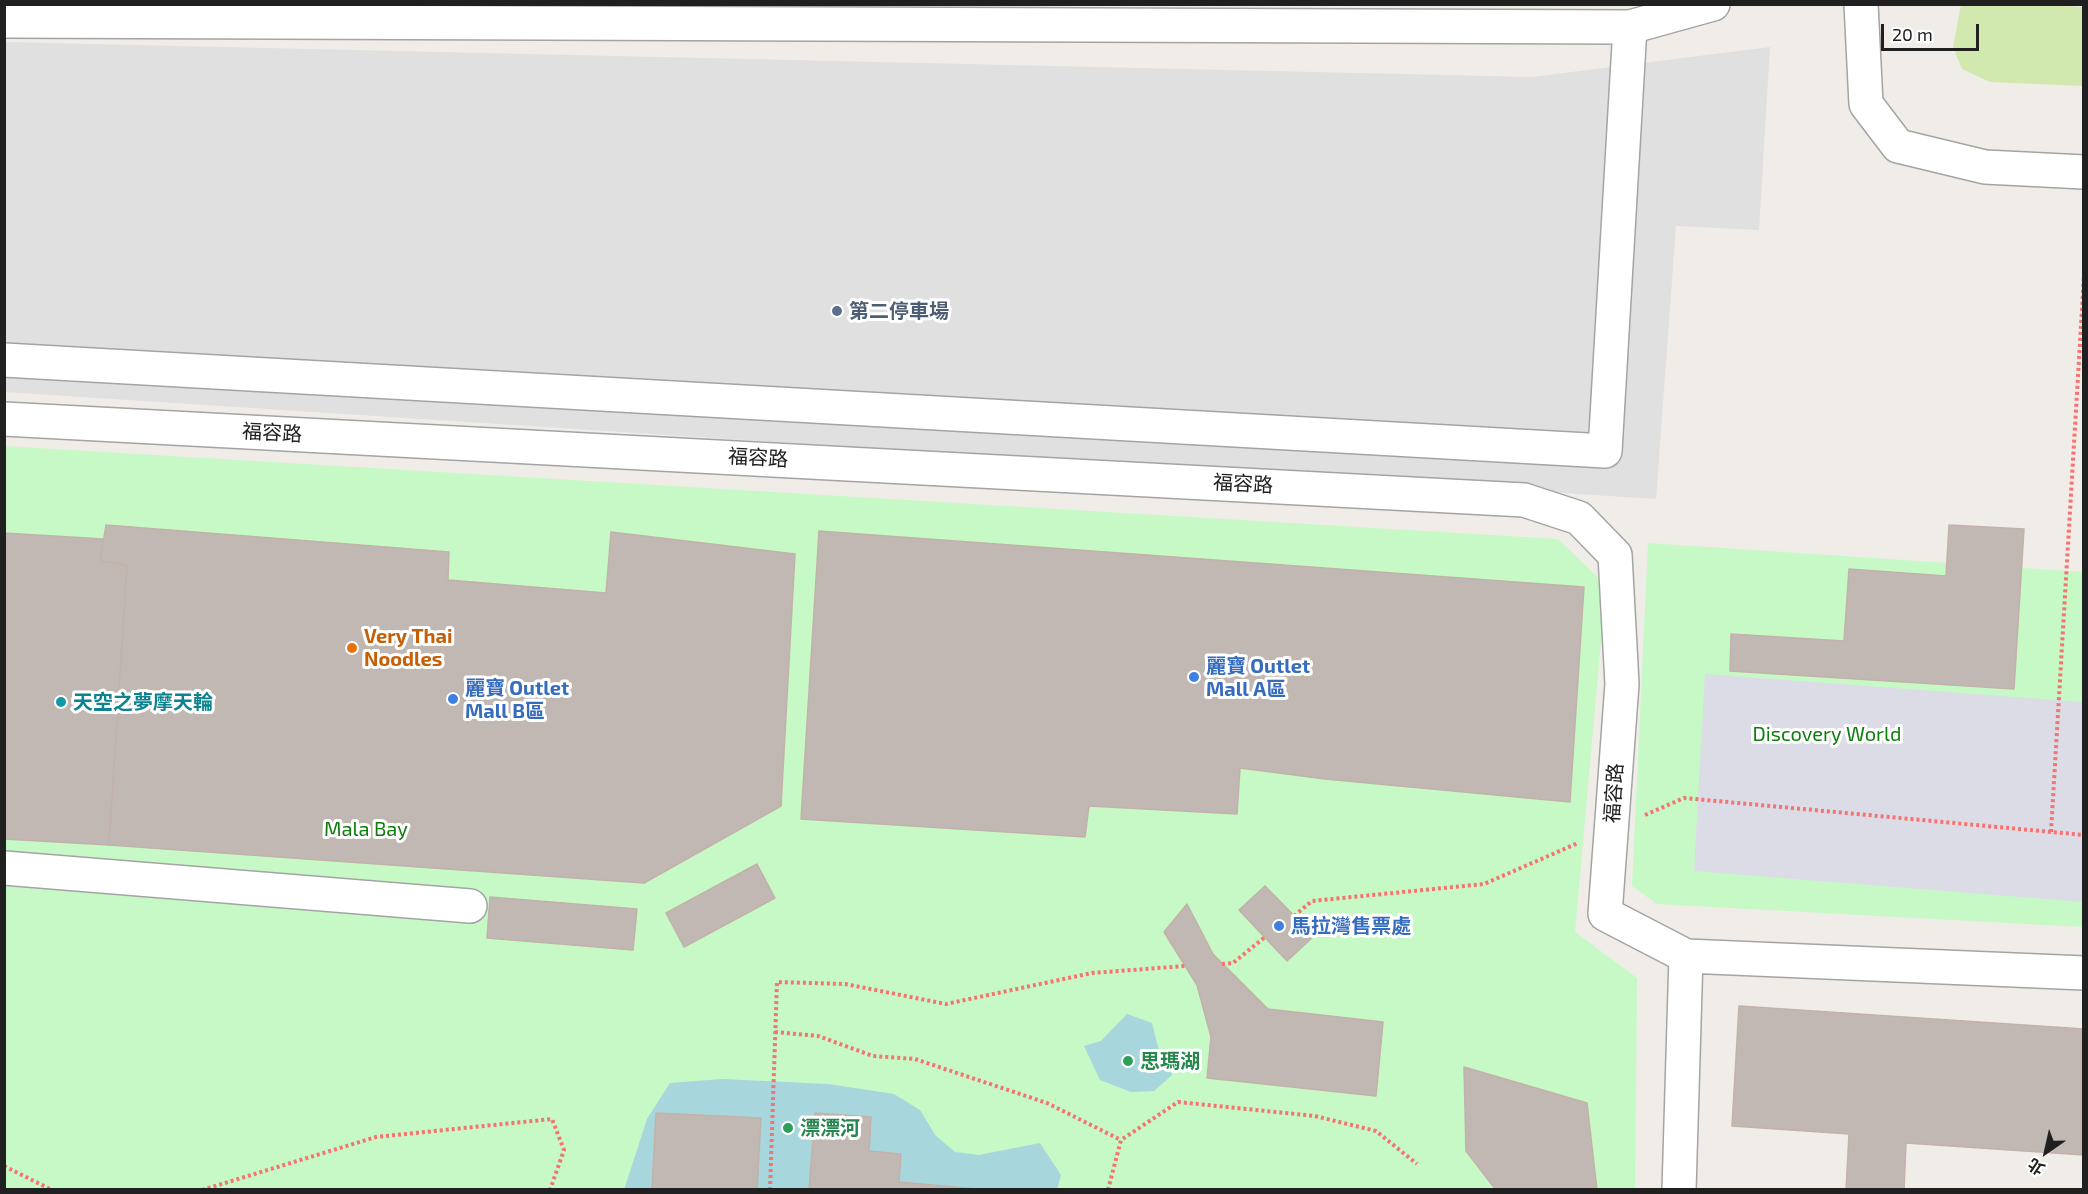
<!DOCTYPE html>
<html>
<head>
<meta charset="utf-8">
<style>
	body { margin:0 }
	#map { position:relative; width:2088px; height:1194px; overflow:hidden; background:#f0ece7; font-family:"Exo 2","Noto Sans TC",sans-serif }
	canvas { display:block }
	.frame { position:absolute; inset:0; border:6px solid #202020; pointer-events:none }
	.north { position:absolute; left:2016px; top:1122px; width:60px; height:60px; -webkit-text-stroke:4px #fff; paint-order:stroke; rotate:214deg; font-size:16px; font-weight:700; line-height:24px; text-align:center; color:#202020 }
	.north::after { content:''; display:block; margin:auto; width:21px; height:27px; background:#202020; clip-path:polygon(50% 0,100% 100%,50% 72%,0 100%) }
	.scale { position:absolute; left:1881px; top:24px; width:98px; height:27px; box-sizing:border-box; border:3px solid #202020; border-top:0; padding-left:8px; font-size:18px; line-height:21px; white-space:nowrap; color:#202020; -webkit-text-stroke:4px #fff; paint-order:stroke }
</style>
</head>
<body>
<div id="map">
<canvas width="2088" height="1194"></canvas>
<div class="frame"></div>
<div class="north">北</div>
<div class="scale">20 m</div>
</div>
<script>
const c = document.querySelector('canvas').getContext('2d');
c.lineJoin = 'round';
function fill(path, color) { c.fillStyle = color; c.fill(path, 'evenodd'); }
const shape = rows => new Path2D(rows.map(r => 'M' + r).join(''));
function trace(path, color, width, dash) { c.strokeStyle = color; c.lineWidth = width; c.lineCap = dash ? 'butt' : 'round'; c.setLineDash(dash || []); c.stroke(path); }
function write(font, color, halo, rows, align = 'center') {
  c.font = font + ' "Exo 2","Noto Sans TC",sans-serif'; c.lineWidth = 6; c.setLineDash([]); c.textBaseline = 'middle'; c.strokeStyle = halo; c.fillStyle = color; for (const [text, x, y, turn = 0] of rows) {
    c.save(); c.translate(x, y); c.rotate((+turn || 0) * Math.PI / 180); c.textAlign = isNaN(turn) ? turn : align; if (halo) c.strokeText(text, 0, 0); c.fillText(text, 0, 0); c.restore();
  }
}
const grass = shape([
	[2051,5,2083,7,2083,86,1990,82,1962,69,1953,47,1961,5]
]);
const park = shape([
	[4,446,1558,539,1606,585,1575,932,1637,978,1635,1189,5,1189],
	[1648,543,2083,572,2083,927,1657,904,1632,886]
]);
const parking = shape([
	[4,42,1532,77,1770,47,1759,230,1676,226,1656,499,5,392]
]);
const plaza = shape([
	[1705,674,2083,702,2083,902,1694,871]
]);
const water = shape([
	[1127,1014,1152,1023,1158,1047,1172,1075,1154,1091,1131,1092,1100,1080,1084,1046,1101,1041],
	[722,1079,828,1084,894,1094,920,1110,936,1136,955,1152,979,1155,1040,1143,1061,1175,1057,1190,624,1190,647,1119,670,1083]
]);
const building = shape([
	[106,525,449,552,448,580,606,593,611,532,795,554,781,806,644,883,109,845,127,565,100,561,106,525],
	[1949,525,2024,529,2014,689,1730,671,1731,634,1844,641,1849,569,1946,576,1949,525],
	[819,531,1584,587,1570,802,1325,779,1240,768,1237,814,1089,806,1085,837,801,819,819,531],
	[4,533,103,539,100,561,127,565,109,845,4,839,4,533],
	[757,864,775,898,684,947,666,913,757,864],
	[1265,886,1314,936,1287,961,1239,910,1265,886],
	[490,897,637,909,633,950,487,938,490,897],
	[1187,904,1213,954,1268,1009,1383,1022,1376,1096,1207,1078,1211,1037,1197,985,1164,932,1187,904],
	[1739,1006,2084,1029,2084,1155,1906,1143,1904,1190,1846,1190,1849,1134,1732,1126,1739,1006],
	[1464,1067,1587,1103,1597,1190,1496,1190,1466,1151,1464,1067],
	[656,1113,761,1118,757,1190,652,1190,656,1113],
	[815,1113,871,1117,869,1151,901,1154,899,1182,987,1190,809,1190,815,1113]
]);
const path = shape([
	[1645,815,1684,798,2084,835],
	[2051,832,2084,275],
	[1294,916,1312,901,1484,884,1578,843],
	[1222,964,1233,963,1265,937],
	[775,1032,818,1036,873,1056,915,1059,1047,1103,1121,1140],
	[4,1166,52,1190],
	[202,1190,376,1137,552,1119,564,1150,550,1190],
	[770,1190,777,982,845,984,946,1004,1092,973,1185,966],
	[1108,1190,1121,1140,1178,1102,1315,1116,1376,1131,1417,1164]
]);
const minor = shape([
	[1861,4,1866,104,1898,146,1985,167,2084,172],
	[4,21,1630,27,1713,4],
	[4,360,1605,451,1630,27],
	[4,419,1524,500,1579,518,1615,555,1622,684,1605,914,1686,956,2084,973],
	[4,868,470,906],
	[1679,1190,1686,956]
]);
const markers = [
	[837,311,6,"#5c6f8a"],
	[352,648,6,"#e8710a"],
	[1194,677,6,"#3f7fe0"],
	[453,699,6,"#3f7fe0"],
	[61,702,6,"#0f9aa8"],
	[1279,926,6,"#3f7fe0"],
	[1128,1061,6,"#2e9e5b"],
	[788,1128,6,"#2e9e5b"]
];
const serviceNames = [
	["第二停車場",849,311]
];
const streetNames = [
	["福容路",272,433,3],
	["福容路",758,458,3],
	["福容路",1243,484,3],
	["福容路",1614,793,-86]
];
const foodNames = [
	["Very Thai",364,636],
	["Noodles",364,659]
];
const shopNames = [
	["麗寶 Outlet",1206,666],
	["Mall A區",1206,689],
	["麗寶 Outlet",465,688],
	["Mall B區",465,711],
	["馬拉灣售票處",1291,926]
];
const cultureNames = [
	["天空之夢摩天輪",73,702]
];
const parkNames = [
	["Discovery World",1827,734],
	["Mala Bay",366,829]
];
const leisureNames = [
	["思瑪湖",1140,1061],
	["漂漂河",800,1128]
];
fill(grass, '#d1e9ae');
fill(park, '#c6f9c6');
fill(parking, '#e0e0e0');
fill(plaza, '#dbdce6');
fill(water, '#a8d6dd');
fill(building, '#c1b8b3');
trace(building, '#c2b2a9', 1.5);
trace(minor, '#a4a4a4', 36);
trace(path, '#f77371', 4, [3, 3]);
trace(minor, '#fff', 33);
for (const [x, y, r, color] of markers) { const dot = new Path2D(); dot.arc(x, y, r, 0, 2 * Math.PI); c.fillStyle = color; c.fill(dot); trace(dot, '#fff', 2); }
write('bold 20px', '#4e5e75', '#fff', serviceNames, 'left');
write('20px', '#202020', '#fff', streetNames);
write('bold 20px', '#c56008', '#fff', foodNames, 'left');
write('bold 20px', '#366cbe', '#fff', shopNames, 'left');
write('bold 20px', '#0d838f', '#fff', cultureNames, 'left');
write('20px', '#0f7e0e', '#fff', parkNames);
write('bold 20px', '#27864d', '#fff', leisureNames, 'left');
</script>
</body>
</html>
